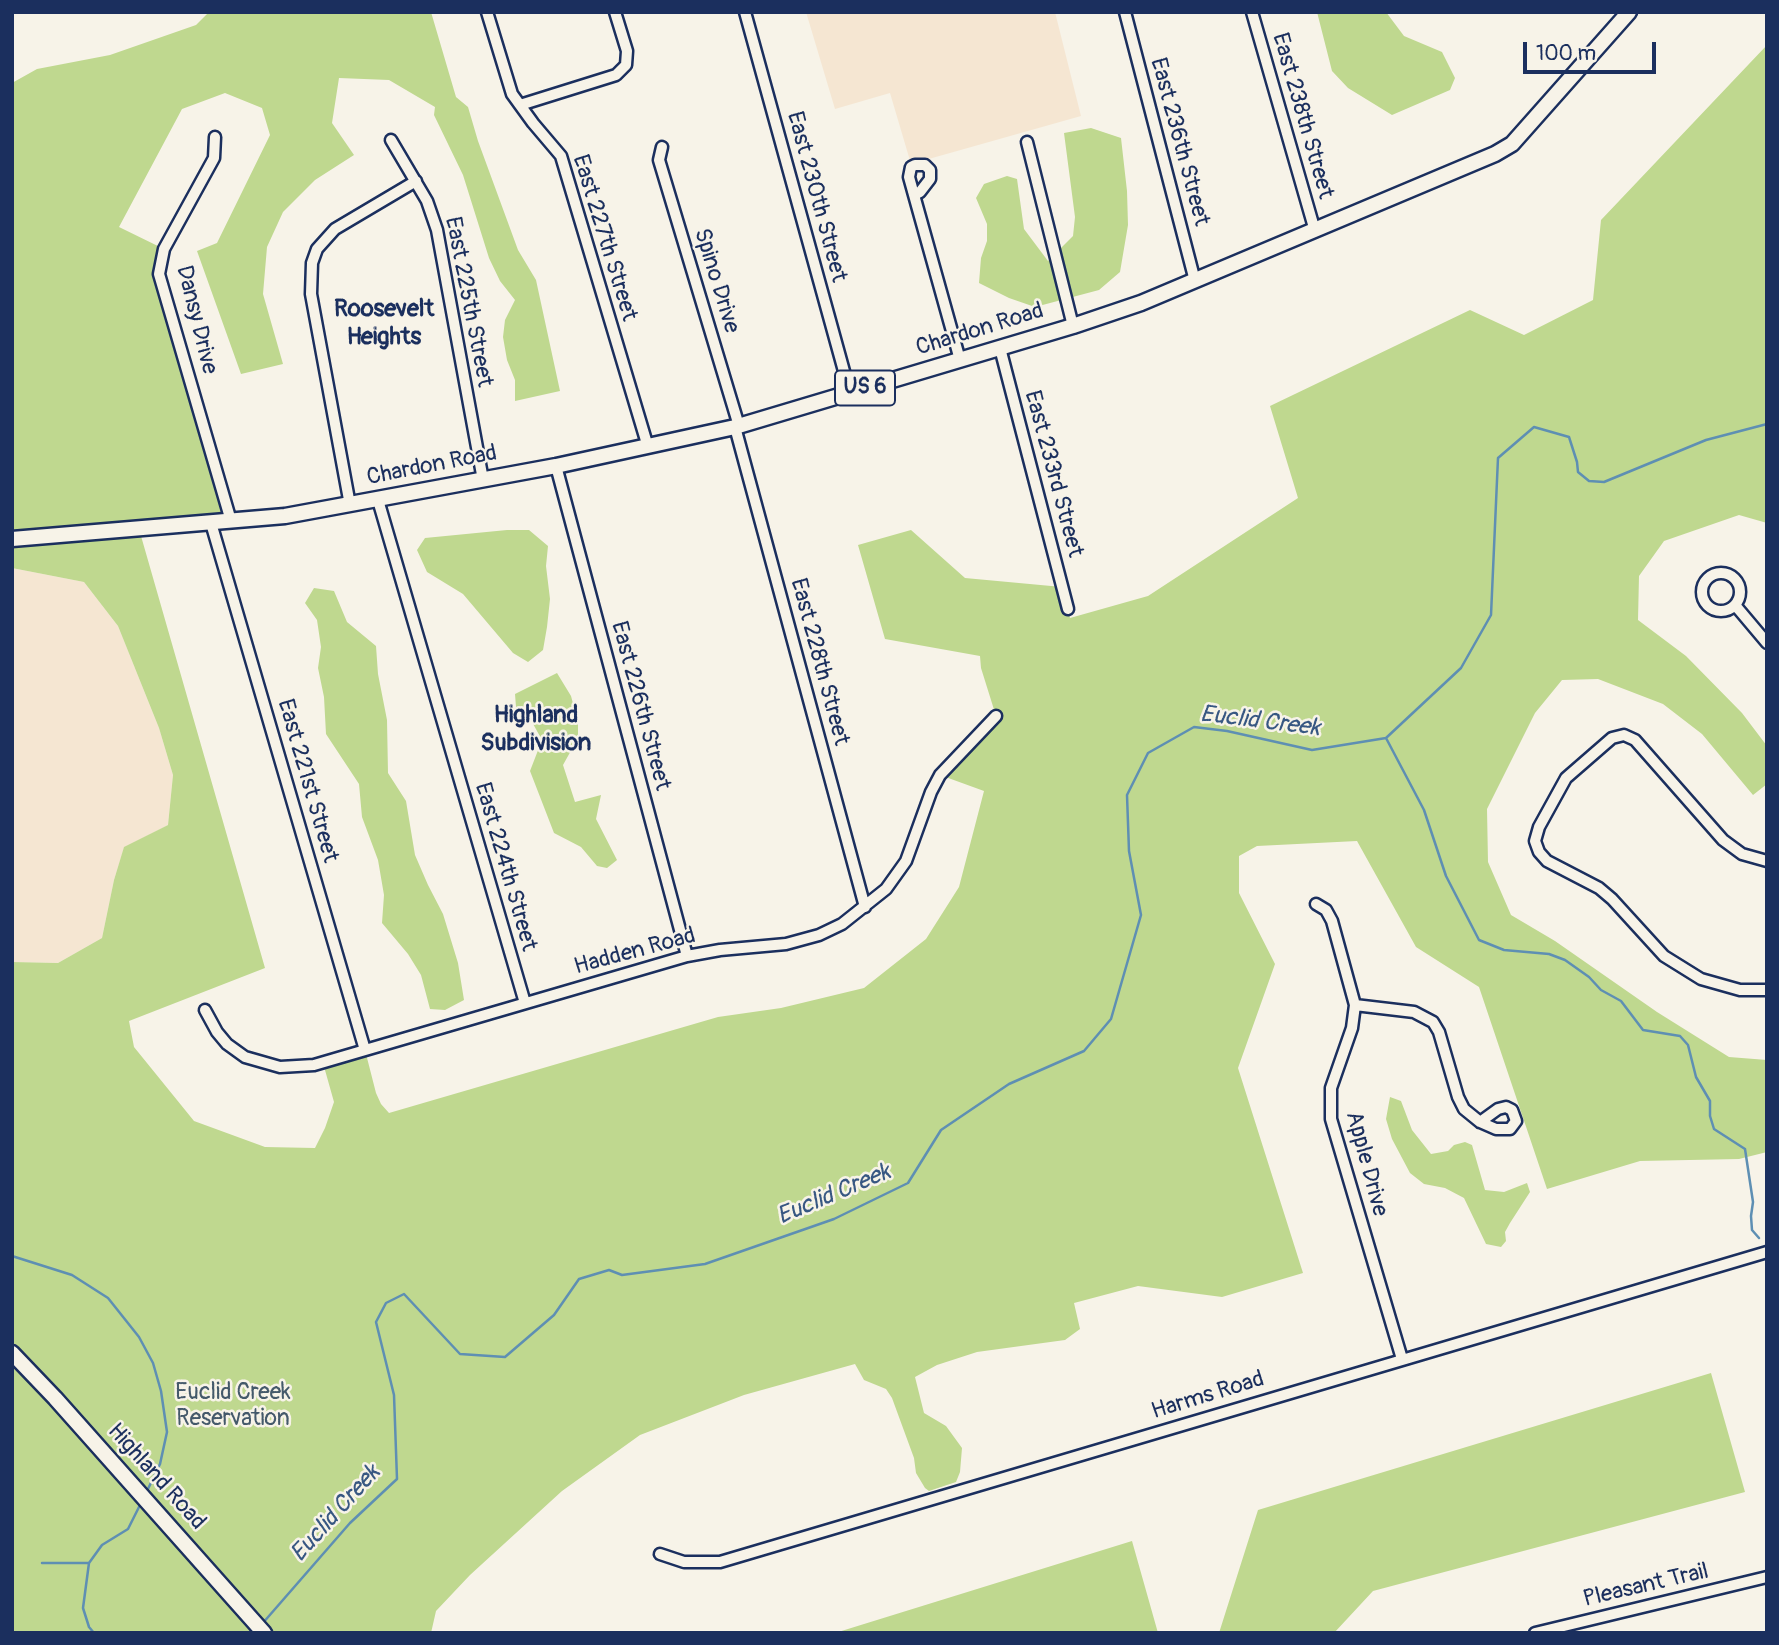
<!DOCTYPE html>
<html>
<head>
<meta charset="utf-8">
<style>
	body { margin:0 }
	#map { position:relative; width:1779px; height:1645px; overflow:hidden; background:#f7f3e8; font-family:Pangolin,sans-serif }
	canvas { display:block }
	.frame { position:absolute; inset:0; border:14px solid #1b2f5e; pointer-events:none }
	.scale { position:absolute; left:1523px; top:42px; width:133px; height:32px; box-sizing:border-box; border:4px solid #1b2f5e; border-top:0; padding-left:9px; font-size:21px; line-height:24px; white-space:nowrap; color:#1b2f5e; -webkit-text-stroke:5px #f7f3e8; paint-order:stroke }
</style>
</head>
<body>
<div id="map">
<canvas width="1779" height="1645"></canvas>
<div class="frame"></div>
<div class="scale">100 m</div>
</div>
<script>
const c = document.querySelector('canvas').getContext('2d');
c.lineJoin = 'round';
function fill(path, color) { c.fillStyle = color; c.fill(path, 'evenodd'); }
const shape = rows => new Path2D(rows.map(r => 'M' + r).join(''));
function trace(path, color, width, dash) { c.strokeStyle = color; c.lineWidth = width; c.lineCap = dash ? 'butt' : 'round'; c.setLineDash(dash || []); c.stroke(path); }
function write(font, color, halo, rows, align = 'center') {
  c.font = font + ' Pangolin,sans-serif'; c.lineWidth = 5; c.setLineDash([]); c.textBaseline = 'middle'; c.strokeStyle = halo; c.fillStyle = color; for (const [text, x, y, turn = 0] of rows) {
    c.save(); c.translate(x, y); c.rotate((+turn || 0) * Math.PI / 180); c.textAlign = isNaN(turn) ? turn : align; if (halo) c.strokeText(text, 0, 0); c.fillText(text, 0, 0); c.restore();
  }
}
const built = shape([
	[806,12,1055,12,1081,116,911,164,890,93,835,109],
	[12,568,84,582,118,626,159,728,173,775,168,825,124,848,114,880,102,938,58,963,12,962]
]);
const green = shape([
	[209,12,431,12,456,97,468,107,478,141,518,250,536,280,560,391,515,401,515,380,507,360,503,337,505,320,515,300,500,281,489,258,463,175,434,115,435,107,389,80,339,78,332,123,354,155,315,180,283,212,267,247,263,294,283,364,241,374,197,251,217,243,270,135,262,108,225,93,182,109,119,227,164,249,159,274,231,521,139,529,265,968,129,1021,134,1047,194,1121,265,1147,315,1148,325,1128,334,1102,323,1063,365,1050,376,1093,381,1104,389,1113,718,1017,781,1008,864,988,926,939,959,887,984,791,940,775,996,716,981,668,980,656,885,639,858,545,911,530,965,578,1062,587,1070,618,1148,596,1298,498,1270,406,1470,310,1524,335,1593,300,1601,220,1767,45,1767,523,1739,515,1664,541,1639,576,1638,620,1686,656,1742,713,1767,746,1767,784,1753,795,1702,734,1663,704,1598,679,1562,680,1535,713,1487,809,1488,862,1511,915,1555,941,1657,1012,1729,1057,1767,1060,1767,1152,1739,1159,1640,1161,1547,1189,1479,987,1416,947,1357,841,1257,846,1239,856,1239,893,1275,964,1238,1068,1303,1273,1222,1297,1138,1286,1074,1303,1080,1329,1065,1340,977,1352,937,1365,915,1377,924,1413,946,1426,962,1448,960,1472,956,1482,929,1491,925,1488,916,1473,914,1458,892,1398,886,1389,864,1380,855,1364,744,1395,640,1435,562,1491,470,1575,436,1611,431,1633,12,1633,12,962,58,963,102,938,114,880,124,847,168,825,173,775,159,728,118,626,84,582,12,568,12,83,37,69,110,55,196,25],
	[1317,12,1386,12,1404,36,1442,52,1455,78,1450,90,1392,115,1348,88,1332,71],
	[1091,128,1121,138,1127,191,1128,225,1120,272,1099,290,1035,307,1009,298,979,283,981,258,987,241,987,224,976,198,984,184,1007,176,1017,179,1024,229,1048,261,1073,236,1075,217,1064,133],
	[507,530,529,530,548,546,546,566,550,599,547,627,543,650,528,662,513,653,463,594,427,572,417,550,425,538],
	[314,588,334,591,347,622,376,646,378,674,387,720,388,773,406,801,415,855,428,885,443,914,458,963,464,1000,445,1010,430,1009,421,975,408,954,382,923,384,895,378,860,362,817,359,784,326,734,324,697,318,668,321,647,317,620,305,603],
	[557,673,571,696,578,722,578,738,563,765,575,802,601,795,596,819,617,860,607,868,597,866,581,847,554,833,530,771,542,740,527,713,516,707,515,694],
	[1390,1097,1401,1101,1412,1130,1431,1154,1448,1151,1454,1145,1465,1142,1472,1145,1485,1190,1504,1192,1527,1183,1530,1192,1510,1223,1505,1232,1506,1241,1501,1247,1486,1244,1464,1198,1445,1188,1424,1184,1410,1173,1392,1139,1386,1119],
	[1711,1373,1745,1492,1373,1591,1334,1633,1219,1633,1258,1510],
	[1132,1541,1158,1633,835,1633]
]);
const stream = shape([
	[1386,738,1424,810,1446,876,1479,940,1504,950,1549,954,1565,960,1589,977,1601,990,1621,1001,1643,1030,1680,1036,1688,1045,1696,1077,1710,1101,1710,1116,1714,1129,1745,1149,1753,1202,1751,1216,1752,1230,1759,1238],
	[12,1256,72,1275,108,1298,139,1337,153,1363,161,1391,167,1432,160,1464,147,1491],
	[42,1563,88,1563],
	[262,1624,350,1523,397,1479,394,1395,376,1322,386,1303,404,1294,460,1354,505,1357,554,1315,579,1279,609,1270,622,1275,705,1264,834,1219,908,1183,941,1130,1009,1084,1084,1051,1111,1019,1141,915,1129,851,1127,795,1148,753,1194,727,1227,731,1312,750,1386,738,1461,668,1491,615,1498,458,1534,427,1569,437,1577,462,1578,472,1589,481,1604,482,1706,440,1767,424],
	[94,1633,89,1627,83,1608,89,1563,102,1545,128,1529,141,1503]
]);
const street = shape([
	[487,12,512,94,533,123,561,156,648,447],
	[745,12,850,393],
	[1125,12,1195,281],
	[1252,12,1315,231],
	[520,105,616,75,626,65,627,51,615,12],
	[215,137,214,158,164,249,159,274,231,521],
	[391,140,427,201,437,230,483,480],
	[1027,142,1073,326],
	[662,147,659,160,739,426],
	[914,195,920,192,930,179,930,170,925,165,915,165,911,167,909,177,914,195,960,360],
	[1000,348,1068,609],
	[735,427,865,907],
	[556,466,687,956],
	[378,500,525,1003],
	[350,505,311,294,312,263,317,249,335,229,416,181],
	[211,523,365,1050],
	'1702 592a19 19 0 1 1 38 0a19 19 0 1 1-38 0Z',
	[1735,605,1767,643],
	[1767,861,1742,854,1723,840,1635,740,1624,735,1612,738,1566,778,1539,827,1535,841,1539,852,1547,861,1599,888,1612,899,1664,956,1701,979,1740,990,1767,990],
	[1316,904,1326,910,1332,921,1355,1005,1352,1028,1331,1088,1331,1119,1402,1359],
	[1355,1005,1414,1012,1433,1022,1439,1032,1458,1097,1464,1109,1480,1122,1496,1129,1510,1129,1516,1121,1512,1110,1506,1107,1498,1109,1480,1122],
	[205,1010,217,1032,227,1044,245,1057,280,1067,314,1065,687,956,720,950,786,944,819,935,842,924,886,889,906,861,931,792,940,775,996,716],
	[660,1554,684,1562,720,1562,1767,1252],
	[1535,1633,1767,1577]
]);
const secondary = shape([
	[12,1353,55,1398,264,1633]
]);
const primary = shape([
	[12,539,285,516,556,466,735,427,1073,326,1141,303,1495,154,1512,144,1629,12]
]);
const shields = [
	[865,388,60]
];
const shieldNames = [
	["US 6",865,388]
];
const streetNames = [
	["East 238th Street",1302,116,74],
	["East 236th Street",1179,142,75],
	["East 230th Street",816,197,75],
	["East 227th Street",604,238,73],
	["Spino Drive",716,281,73],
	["East 225th Street",468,302,79],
	["Dansy Drive",196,320,76],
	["Chardon Road",980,330,-17],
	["Chardon Road",432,466,-11],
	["East 233rd Street",1053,474,75],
	["East 228th Street",819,662,75],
	["East 226th Street",640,706,75],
	["East 221st Street",307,781,74],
	["East 224th Street",505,867,74],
	["Hadden Road",635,952,-15],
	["Apple Drive",1366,1164,75],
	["Harms Road",1208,1396,-17],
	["Highland Road",156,1477,48],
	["Pleasant Trail",1646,1586,-13]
];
const parkNames = [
	["Euclid Creek",233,1393],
	["Reservation",233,1419]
];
const neighbourhoodNames = [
	["Roosevelt",384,310],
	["Heights",384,338],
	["Highland",536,716],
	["Subdivision",536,744]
];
const waterNames = [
	["Euclid Creek",1260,722,7],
	["Euclid Creek",834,1195,-23],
	["Euclid Creek",336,1514,-48]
];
fill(built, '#f5e6d2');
fill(green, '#bfd88f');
trace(stream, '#5e8fb3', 2.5);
trace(street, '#1b2f5e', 15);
trace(secondary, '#1b2f5e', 19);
trace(primary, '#1b2f5e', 19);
trace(street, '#f7f3e8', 10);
trace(secondary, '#f7f3e8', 14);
trace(primary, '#f7f3e8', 14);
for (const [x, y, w] of shields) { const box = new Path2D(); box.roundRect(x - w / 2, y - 17.5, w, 35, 5); c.fillStyle = '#f7f3e8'; c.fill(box); trace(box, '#1b2f5e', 2); }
write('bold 21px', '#1b2f5e', null, shieldNames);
write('23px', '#1b2f5e', '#f7f3e8', streetNames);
write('23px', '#44596a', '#f7f3e8', parkNames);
write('bold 24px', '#1b2f5e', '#f7f3e8', neighbourhoodNames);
write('italic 24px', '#375782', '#f7f3e8', waterNames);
</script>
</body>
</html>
